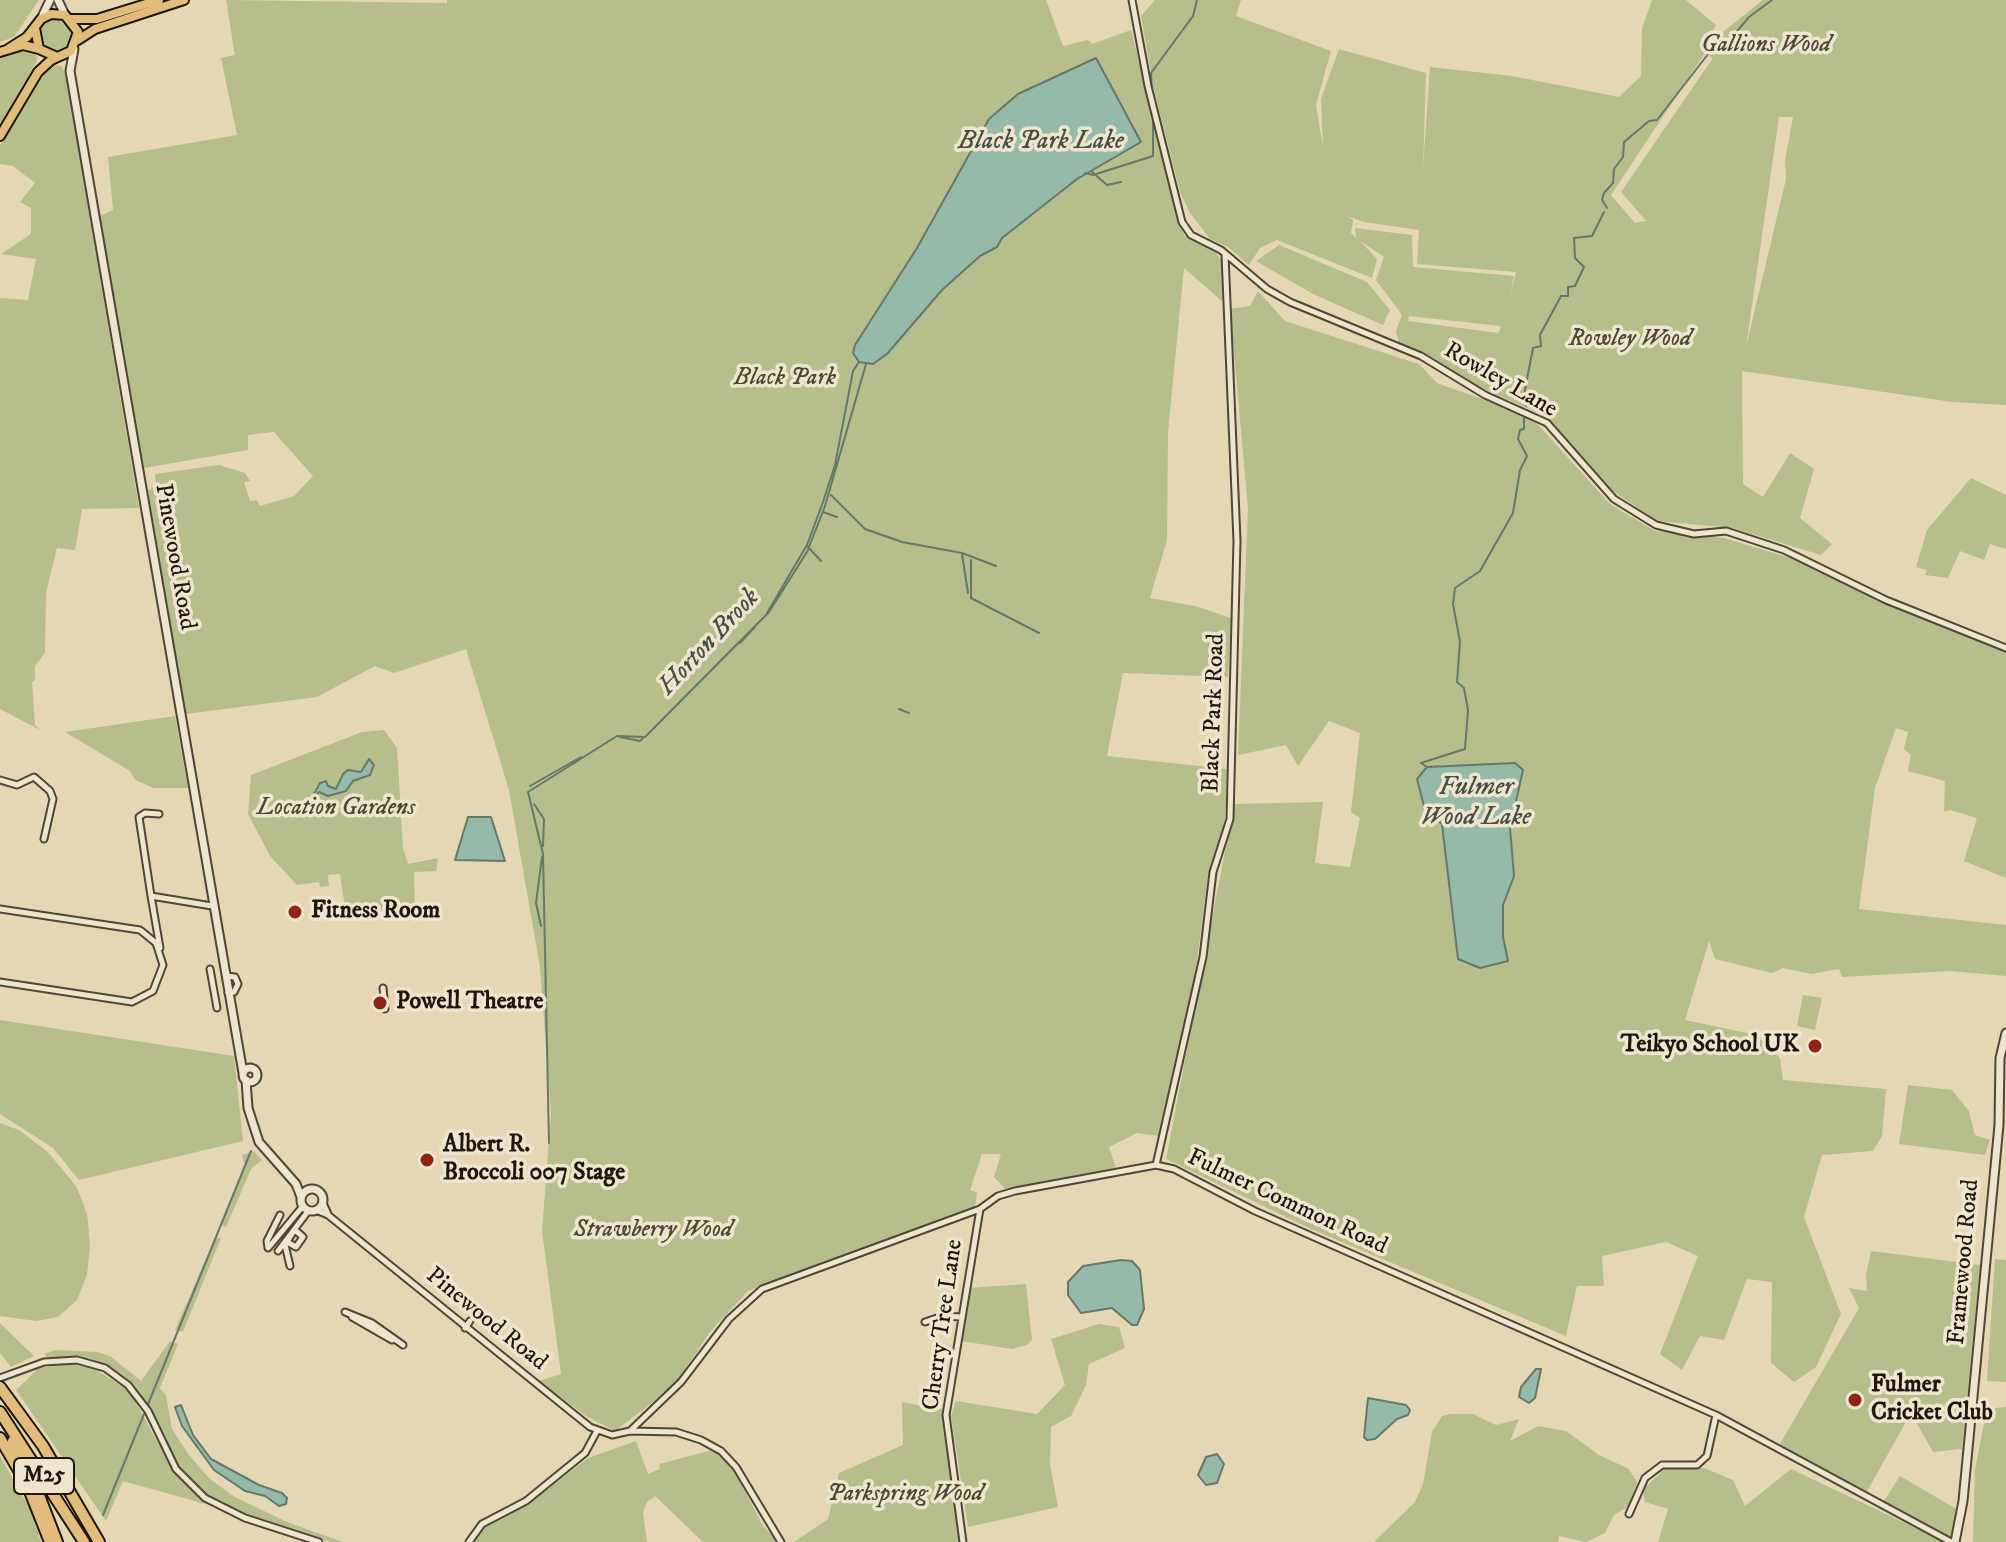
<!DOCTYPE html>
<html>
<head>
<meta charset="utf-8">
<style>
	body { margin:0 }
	canvas { display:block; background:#e5d7b4 }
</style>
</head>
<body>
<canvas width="2006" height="1542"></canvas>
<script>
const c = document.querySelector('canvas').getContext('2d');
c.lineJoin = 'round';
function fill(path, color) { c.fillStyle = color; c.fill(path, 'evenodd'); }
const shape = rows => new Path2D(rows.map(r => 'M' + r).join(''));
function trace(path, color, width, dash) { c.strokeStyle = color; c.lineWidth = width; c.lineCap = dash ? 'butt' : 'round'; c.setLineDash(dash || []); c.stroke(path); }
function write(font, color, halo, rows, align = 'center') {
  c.font = font + ' "IM FELL DW Pica",serif'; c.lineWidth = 7; c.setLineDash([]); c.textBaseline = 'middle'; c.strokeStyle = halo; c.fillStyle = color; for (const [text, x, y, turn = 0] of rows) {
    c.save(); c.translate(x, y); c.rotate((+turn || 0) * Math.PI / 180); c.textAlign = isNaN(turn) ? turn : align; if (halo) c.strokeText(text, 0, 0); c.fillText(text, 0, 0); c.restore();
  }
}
const green = shape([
	[0,0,39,0,14,37,0,42],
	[226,0,447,3,447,0,1046,0,1063,46,1088,40,1092,44,1131,30,1184,235,1215,250,1221,261,1222,301,1184,268,1168,432,1167,540,1150,598,1195,606,1231,618,1228,677,1123,673,1107,756,1227,769,1225,820,1208,875,1195,976,1160,1136,1137,1133,1109,1147,1116,1168,1005,1189,994,1177,1001,1154,982,1154,970,1190,977,1193,975,1207,748,1291,710,1332,674,1386,615,1431,586,1416,539,1381,561,1374,542,1231,551,1113,540,967,509,790,466,649,394,673,375,666,317,697,186,714,148,491,156,484,155,474,219,465,245,473,250,481,244,482,250,501,257,500,260,506,294,496,313,476,274,432,248,435,248,450,144,468,100,216,113,210,108,157,237,135,221,58,235,55],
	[1155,0,1241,0,1236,16,1331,51,1316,105,1323,147,1321,99,1339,49,1426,73,1423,168,1430,67,1512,76,1619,97,1641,76,1642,28,1652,0,1686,0,1716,25,1703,56,1611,195,1635,223,1646,221,1621,192,1713,58,1706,54,1724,31,1763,0,2006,0,2006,405,1952,402,1742,371,1743,484,1763,497,1790,453,1814,469,1800,518,1832,544,1821,555,1732,528,1657,521,1607,487,1543,415,1474,385,1430,356,1399,343,1396,331,1402,315,1376,280,1384,257,1360,241,1377,259,1372,278,1277,240,1260,248,1249,265,1228,247,1210,239,1190,213,1180,192,1153,86,1141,16],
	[1779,117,1793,117,1785,160,1786,179,1746,347],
	[1347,216,1364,222,1419,230,1417,264,1516,272,1509,300,1514,276,1413,267,1412,235,1355,228,1356,238,1351,233,1353,220],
	[1409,316,1500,326,1501,327,1498,333,1408,321],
	'38 35a18 18 0 1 1 36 0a18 18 0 1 1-36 0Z',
	[23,49,36,53,37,61,0,124,0,55],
	[51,64,62,66,66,77,139,508,82,509,75,550,57,548,46,593,45,653,35,666,35,680,32,682,35,725,40,730,0,709,0,298,28,300,36,259,1,254,31,234,31,208,20,202,35,183,13,166,0,164,0,145,42,73],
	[1279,245,1367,282,1390,310,1383,325,1313,294,1256,261],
	[1258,291,1285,321,1419,364,1437,383,1530,416,1610,504,1655,531,1724,538,1814,565,1949,630,2006,651,2006,878,1964,861,1977,818,1950,810,1944,812,1945,781,1908,771,1911,755,1904,749,1908,732,1896,728,1875,788,1859,909,2006,925,2006,976,1950,971,1842,977,1839,969,1811,974,1783,968,1772,973,1715,959,1709,941,1685,1020,1756,1035,1780,1058,1783,1080,1886,1089,1882,1136,1873,1151,1822,1155,1804,1217,1841,1314,1816,1367,1794,1382,1771,1363,1772,1282,1747,1279,1724,1340,1700,1336,1682,1370,1660,1354,1698,1256,1666,1242,1602,1256,1604,1286,1577,1286,1566,1336,1311,1229,1166,1159,1234,804,1323,802,1315,863,1350,867,1360,818,1351,812,1360,733,1329,721,1298,766,1286,745,1238,755,1248,508,1230,309,1250,306],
	[1971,478,2006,495,2006,549,1990,544,1984,560,1960,551,1948,578,1925,575,1927,570,1916,567,1927,530],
	[175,716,188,788,154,788,135,780,130,771,65,732],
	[384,730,397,748,403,848,408,864,438,858,436,871,414,872,415,905,360,913,359,906,352,904,346,914,340,874,328,875,329,886,320,887,319,882,297,885,270,856,248,814,251,775,362,732],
	[1803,995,1822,998,1815,1030,1797,1026],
	[0,1020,234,1056,243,1141,79,1180,53,1148,0,1114],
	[1908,1085,1952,1090,1969,1111,1975,1135,1990,1140,1985,1155,1899,1144],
	[0,1123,19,1130,48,1152,76,1186,87,1213,90,1245,87,1275,77,1300,58,1317,36,1321,0,1316],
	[254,1151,262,1160,251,1169,226,1227,220,1224,245,1166,242,1155],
	[215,1238,221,1238,183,1332,175,1330],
	[1871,1251,1980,1265,1962,1449,1933,1452,1911,1413,1865,1495,1815,1468,1780,1444,1859,1308,1849,1288,1867,1291,1866,1275],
	[1995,1259,2006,1260,2006,1382,1987,1381],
	[1026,1284,1032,1340,1027,1345,1012,1349,961,1341,969,1288],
	[0,1323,5,1328,34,1356,11,1367,0,1353],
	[1099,1324,1119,1327,1125,1348,1089,1364,1086,1385,1071,1416,1051,1427,1050,1464,1058,1507,968,1527,951,1416,956,1401,1037,1414,1065,1385,1051,1339],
	[170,1341,178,1344,160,1388,166,1395,172,1429,189,1455,209,1478,233,1496,287,1522,343,1542,331,1542,247,1517,208,1497,176,1466,166,1437,147,1405,120,1374,99,1363,78,1357,49,1359,44,1354,55,1350,97,1352,110,1356,141,1381],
	[71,1364,93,1368,130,1391,174,1473,205,1504,123,1481,106,1521,16,1390,39,1368],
	[902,1402,944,1410,942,1420,948,1441,959,1542,794,1542,828,1519,839,1473,903,1445],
	[2006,1407,2006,1542,1973,1542,1975,1469,1987,1409],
	[1451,1414,1473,1414,1496,1425,1519,1419,1510,1441,1538,1426,1566,1431,1599,1455,1629,1469,1637,1482,1629,1506,1614,1515,1605,1533,1586,1542,1559,1536,1558,1542,1374,1542,1415,1502,1423,1484,1432,1432,1442,1416],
	[636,1441,648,1474,660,1469,659,1464,713,1450,730,1462,763,1526,778,1542,703,1542,655,1496,647,1502,643,1512,647,1542,473,1542,485,1528,527,1505,588,1458],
	[0,1456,30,1509,41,1542,0,1542],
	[1704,1468,1733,1480,1745,1506,1791,1469,1945,1542,1658,1542,1668,1509,1645,1502,1643,1490,1664,1469],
	[1900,1476,1958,1510,1953,1537,1947,1538,1882,1504]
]);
const water = shape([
	[1096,58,1141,142,1077,179,1002,238,997,247,980,256,942,290,887,354,873,364,859,362,853,353,855,345,917,248,989,119,1018,94,1096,58],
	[369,759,374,765,370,775,353,781,346,791,328,796,319,792,313,798,316,812,310,814,306,809,320,783,326,781,328,786,336,789,343,774,348,770,361,772,369,759],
	[1515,763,1523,770,1510,828,1514,876,1503,905,1503,937,1508,961,1480,968,1458,959,1442,824,1425,810,1417,779,1427,767,1515,763],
	[468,817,491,817,505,861,455,860,468,817],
	[1121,1260,1132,1261,1140,1270,1144,1309,1137,1325,1132,1325,1112,1308,1081,1313,1068,1295,1068,1282,1083,1266,1121,1260],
	[1536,1369,1541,1369,1535,1398,1529,1403,1519,1397,1521,1387,1536,1369],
	[1368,1398,1406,1405,1410,1410,1408,1415,1397,1419,1375,1439,1367,1440,1364,1437,1368,1398],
	[181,1405,193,1435,211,1459,259,1485,282,1493,287,1498,286,1504,279,1506,265,1496,245,1491,214,1470,182,1426,175,1407,181,1405],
	[1217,1454,1224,1464,1217,1483,1206,1485,1198,1475,1206,1457,1217,1454]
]);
const stream = shape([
	[1152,92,1151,73,1193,16,1197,0],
	[1091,171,1107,185,1121,182],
	[1085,173,1093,175,1153,156,1153,114],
	[1607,208,1602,200,1604,193,1613,183,1614,169,1623,157,1624,142,1649,121,1657,120,1712,49,1722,49,1749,17,1772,0],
	[1524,395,1533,348,1541,346,1540,335,1561,296,1568,296,1568,287,1575,286,1584,267,1575,258,1574,238,1592,236,1604,212],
	[1525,402,1526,406],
	[831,495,865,529,902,542,962,553,996,566],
	[823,512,837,517],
	[808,547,821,561],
	[962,554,968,593],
	[971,560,971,598,1039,633],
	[767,613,807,545,823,502,835,465,853,371,859,362],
	[740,643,755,627],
	[899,709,909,713],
	[620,737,640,741,644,737],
	[1427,767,1421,763,1465,749,1468,710,1464,688,1457,682,1460,642,1453,604,1455,588,1480,571,1513,513,1520,470,1527,456,1518,439,1520,430,1524,429,1524,416],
	[530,786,581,757],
	[534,804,544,819,543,846],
	[541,926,536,903,542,857],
	[549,1143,543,854,528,792,617,736,645,737,769,612,807,552,825,506,866,364],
	[295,1220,296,1220],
	[103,1515,251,1151]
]);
const minor = shape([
	[1132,0,1148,86,1182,222,1191,235,1221,250,1267,289,1290,302,1421,356,1485,395,1547,423,1614,499,1656,525,1694,534,1726,531,1784,550,1886,600,2006,648],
	[0,780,17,785,34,777,50,791,53,799,44,839],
	[151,896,139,817,145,813,159,814],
	[0,909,140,930,156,943,163,965,153,991,132,1002,0,982],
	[160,948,151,896,212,906],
	[210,969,217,1008],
	[226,976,235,977,238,984,234,992,228,993],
	[383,988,385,1009],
	[1156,1165,1203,957,1213,872,1230,819,1237,541,1225,255],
	[322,1201,328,1214],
	[316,1210,328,1215,590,1427,612,1435,630,1431,676,1432,701,1440,721,1451,736,1467,781,1542],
	[287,1242,296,1247,303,1237,295,1230],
	[269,1247,303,1206],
	[268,1248,267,1241,280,1215],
	[278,1251,309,1210],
	[290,1266,285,1245,295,1229],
	[345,1312,372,1323,403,1345],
	[352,1317,392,1340],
	[925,1322,943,1316,961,1317],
	[465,1328,470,1321],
	[0,1378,44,1362,77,1360,105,1368,128,1385,148,1411,176,1469,205,1498,245,1518,319,1542],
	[630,1431,681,1382,729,1319,762,1289,980,1209,998,1196,1015,1191,1156,1165,1174,1169,1255,1211,1716,1415,1951,1542],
	[1629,1514,1645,1478,1662,1465,1697,1465,1707,1456,1716,1415],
	[469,1542,482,1524,526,1501,585,1453,597,1431],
	[963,1542,946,1415,980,1209]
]);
const tertiary = shape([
	[58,0,65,15],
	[41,19,50,0],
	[74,49,70,71,243,1073],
	'243 1075a7 7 0 1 1 14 0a7 7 0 1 1-14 0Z',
	[246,1080,248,1108,259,1142,296,1184,301,1197],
	'301 1200a11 11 0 1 1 22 0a11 11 0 1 1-22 0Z',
	[1955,1542,1963,1501,1999,1125,2000,1058,2006,1033]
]);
const primary = shape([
	[71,19,97,19,159,0],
	[35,28,39,49,57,57],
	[78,40,95,29,184,0],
	[0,52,23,45,39,49],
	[0,136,38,72,51,60,71,51,78,32,65,15,51,14,41,19,27,37,8,49]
]);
const motorway = shape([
	[0,1387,43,1446,99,1542],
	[0,1412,84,1542],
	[0,1438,27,1484,50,1542],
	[13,1441,35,1485,57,1542]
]);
const markers = [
	[295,912,8,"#8f2418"],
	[380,1003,8,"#8f2418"],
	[1815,1046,8,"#8f2418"],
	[427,1160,8,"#8f2418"],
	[1855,1400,8,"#8f2418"]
];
const shields = [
	[44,1476,60]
];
const shieldNames = [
	["M25",44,1476]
];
const parkNames = [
	["Gallions Wood",1766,46],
	["Rowley Wood",1630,340],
	["Black Park",785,379],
	["Location Gardens",336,809],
	["Strawberry Wood",653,1231],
	["Parkspring Wood",905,1495]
];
const streetNames = [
	["Rowley Lane",1500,381,30],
	["Pinewood Road",174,557,80],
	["Black Park Road",1215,713,-88],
	["Fulmer Common Road",1287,1203,25],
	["Framewood Road",1965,1262,-85],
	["Pinewood Road",486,1320,39],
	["Cherry Tree Lane",944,1325,-82]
];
const poiNames = [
	["Fitness Room",311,912],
	["Powell Theatre",396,1003],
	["Teikyo School UK",1799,1046,"right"],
	["Albert R.",443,1146],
	["Broccoli 007 Stage",443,1174],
	["Fulmer",1871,1386],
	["Cricket Club",1871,1414]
];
const waterNames = [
	["Black Park Lake",1041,143],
	["Horton Brook",710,643,-47],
	["Fulmer",1476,789],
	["Wood Lake",1476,819]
];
fill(green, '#b6be8c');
fill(water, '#96baaa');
trace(water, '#66786b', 2);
trace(stream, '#66786b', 2);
trace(minor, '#504637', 9);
trace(tertiary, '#504637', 11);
trace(primary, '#1f160d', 12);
trace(motorway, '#1f160d', 14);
trace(minor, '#eee5ce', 5);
trace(tertiary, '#eee5ce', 7);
trace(primary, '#e2bc7a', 8);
trace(motorway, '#e2bc7a', 10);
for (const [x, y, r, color] of markers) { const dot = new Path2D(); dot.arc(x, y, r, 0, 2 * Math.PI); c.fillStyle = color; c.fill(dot); trace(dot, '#eee5ce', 3); }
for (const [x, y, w] of shields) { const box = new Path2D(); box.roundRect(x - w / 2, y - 18, w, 36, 6); c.fillStyle = '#eee5ce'; c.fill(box); trace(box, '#1f160d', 2); }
write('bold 22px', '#1f160d', null, shieldNames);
write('italic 24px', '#4c4833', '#eee5ce', parkNames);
write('24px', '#1f160d', '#eee5ce', streetNames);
write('bold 24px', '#1f160d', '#eee5ce', poiNames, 'left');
write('italic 26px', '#494f44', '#eee5ce', waterNames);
</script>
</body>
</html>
